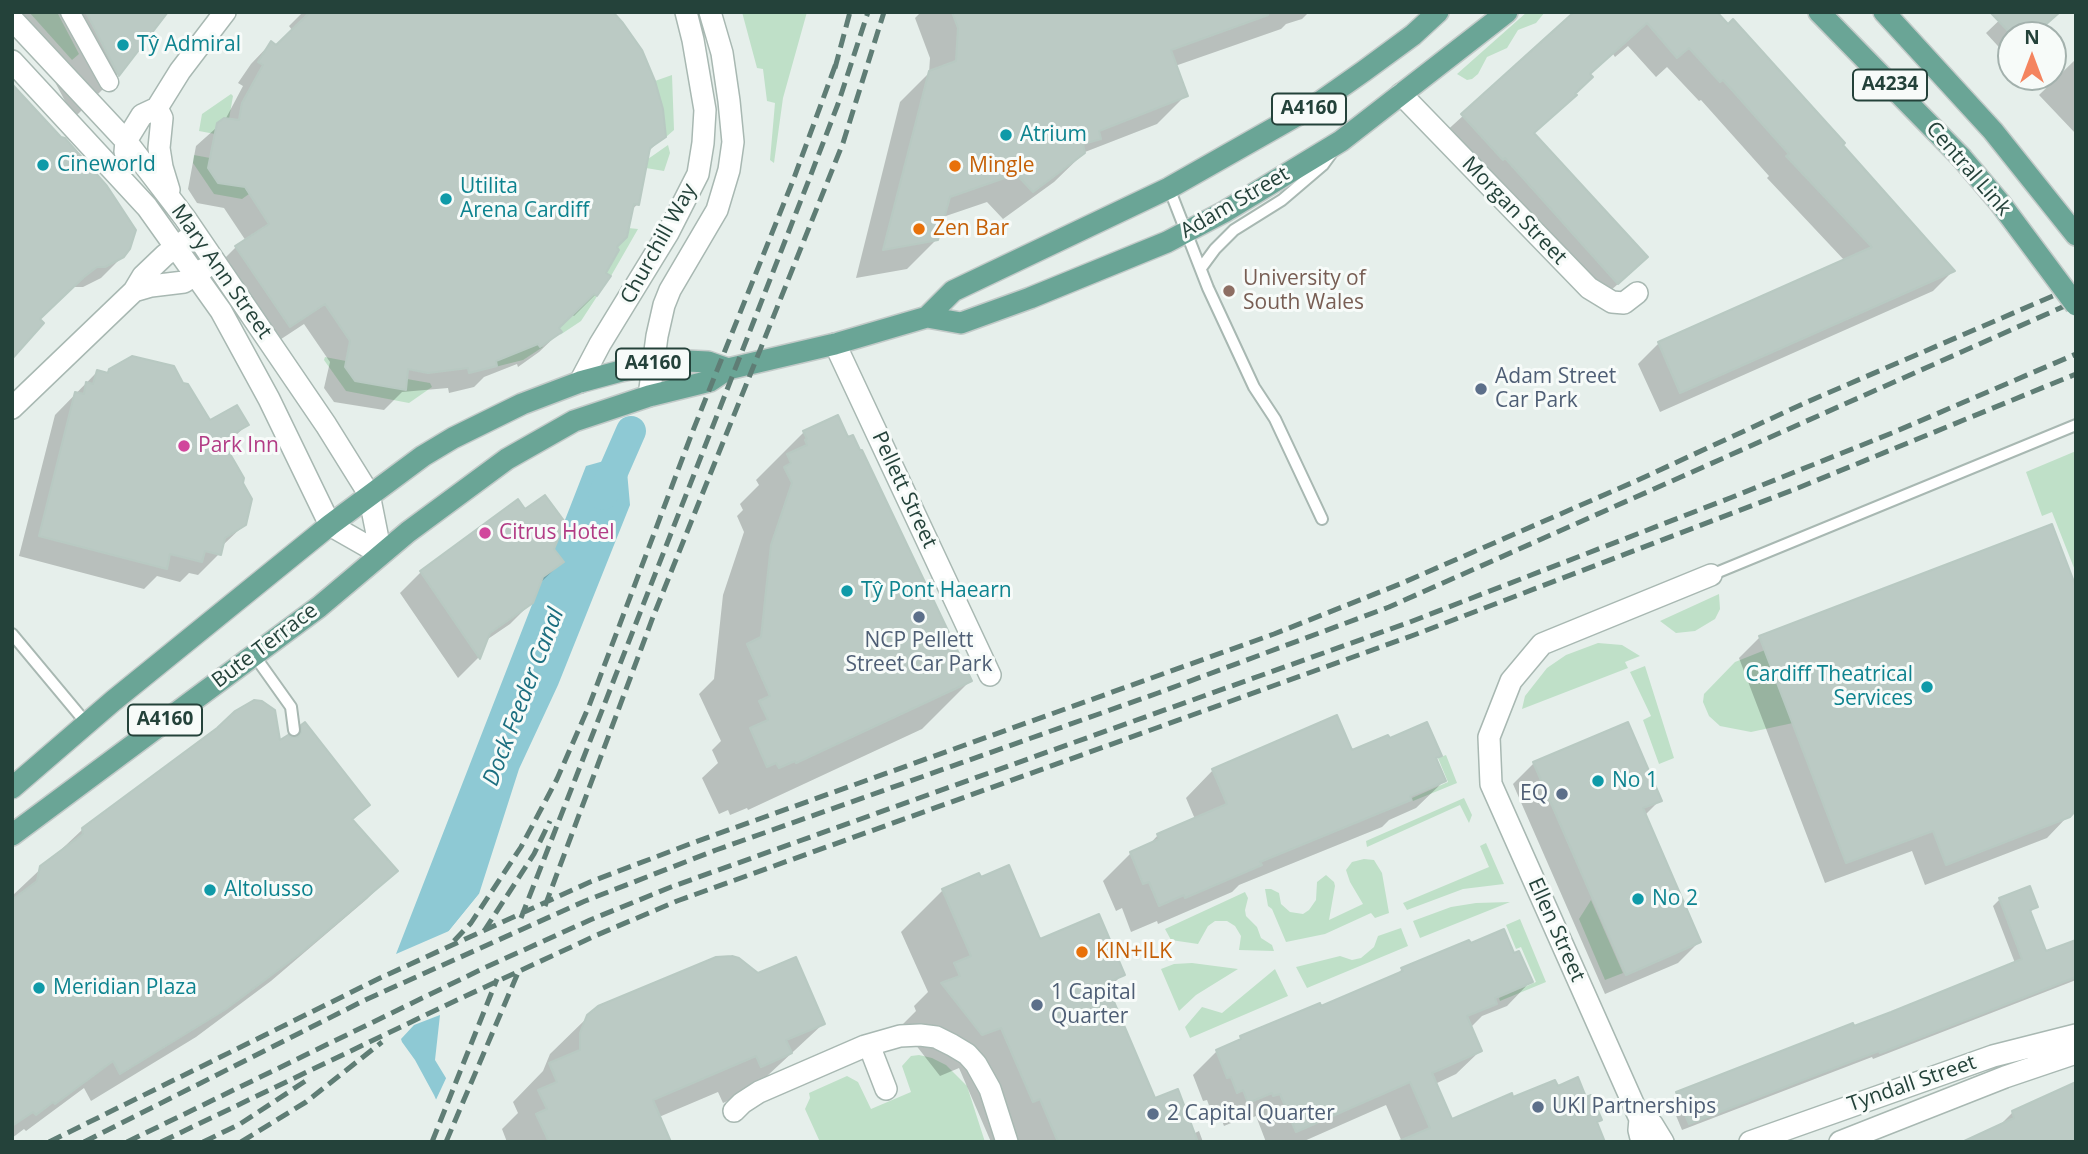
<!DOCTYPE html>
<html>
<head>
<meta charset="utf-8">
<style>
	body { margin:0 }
	#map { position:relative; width:2088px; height:1154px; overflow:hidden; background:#e6efeb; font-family:"Open Sans",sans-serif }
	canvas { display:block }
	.frame { position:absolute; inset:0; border:14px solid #24423a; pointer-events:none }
	.north { position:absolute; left:1997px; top:21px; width:70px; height:70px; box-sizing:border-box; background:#f7fbf9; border:2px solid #a3b1ad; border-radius:50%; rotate:0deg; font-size:19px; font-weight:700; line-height:28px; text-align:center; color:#24423a }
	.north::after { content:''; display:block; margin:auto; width:24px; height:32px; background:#f4845f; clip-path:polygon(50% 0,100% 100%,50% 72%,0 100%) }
</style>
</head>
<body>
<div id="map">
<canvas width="2088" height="1154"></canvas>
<div class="frame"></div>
<div class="north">N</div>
</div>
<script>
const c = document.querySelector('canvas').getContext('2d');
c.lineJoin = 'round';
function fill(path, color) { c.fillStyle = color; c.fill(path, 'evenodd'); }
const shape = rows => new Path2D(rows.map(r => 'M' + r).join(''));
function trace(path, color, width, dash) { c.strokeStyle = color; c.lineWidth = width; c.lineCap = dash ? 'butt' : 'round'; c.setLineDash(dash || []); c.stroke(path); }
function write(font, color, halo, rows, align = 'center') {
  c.font = font + ' "Open Sans",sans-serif'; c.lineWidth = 6; c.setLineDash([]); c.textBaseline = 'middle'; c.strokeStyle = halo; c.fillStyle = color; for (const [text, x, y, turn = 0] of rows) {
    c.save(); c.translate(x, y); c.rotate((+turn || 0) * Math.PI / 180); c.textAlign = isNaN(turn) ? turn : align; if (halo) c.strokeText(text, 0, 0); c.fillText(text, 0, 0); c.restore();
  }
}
const green = shape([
	[29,12,57,12,79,54,72,60],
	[742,12,807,12,783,98,774,163,770,160,775,103,767,101,763,69,757,68],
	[1527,12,1545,12,1536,23,1518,30,1507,48,1487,57,1478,74,1472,79,1467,80,1457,74],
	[672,75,674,130,666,137,663,109,655,81],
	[231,94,233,96,229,119,224,118,217,123,215,134,199,131,202,114],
	[668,145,670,153,664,171,646,168,643,153,648,159],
	[194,155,210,158,208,168,218,183,240,186,243,185,249,194,242,199,214,194,193,163],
	[628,228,638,229,611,276,606,273,619,250,615,241],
	[593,294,597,296,596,298,581,321,560,335,562,332,559,327],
	[537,343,543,347,523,360,495,367,496,361],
	[325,357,346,361,345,367,355,381,399,389,407,384,407,379,430,383,432,387,409,403,346,391,324,360],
	[2076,451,2076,573,2052,512,2042,516,2026,472],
	[1719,594,1720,609,1715,619,1695,631,1676,633,1660,621],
	[1598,643,1622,645,1640,656,1625,662,1628,668,1522,709,1525,696,1547,668,1566,655],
	[1765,650,1793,723,1751,732,1720,726,1709,716,1703,702,1704,694,1735,662],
	[1645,666,1674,758,1659,764,1643,720,1651,716,1630,672],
	[1446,755,1457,783,1413,801,1412,798,1448,782,1438,758],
	[1464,798,1472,815,1469,823,1460,805,1367,847,1366,841],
	[1486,843,1504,884,1463,889,1407,910,1403,903,1489,867,1480,846],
	[1364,859,1374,860,1382,873,1389,913,1375,918,1371,913,1325,934,1286,942,1272,909,1268,906,1265,889,1271,889,1279,893,1281,904,1290,912,1303,914,1309,910,1316,900,1317,882,1326,875,1334,882,1335,886,1329,920,1363,904,1350,882,1346,870,1352,862],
	[1245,892,1248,898,1245,910,1246,916,1257,927,1261,938,1272,945,1274,951,1239,950,1241,936,1235,926,1227,921,1215,921,1208,926,1198,944,1171,940,1165,929],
	[1591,900,1623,973,1605,980,1579,919],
	[1510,902,1420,938,1413,921,1451,907,1476,903],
	[1520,919,1546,982,1500,1001,1499,998,1536,982,1521,947,1516,949,1506,925],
	[1401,928,1408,946,1307,988,1296,967,1340,956,1352,960,1361,958,1374,947,1378,936],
	[1192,963,1238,969,1196,995,1179,1011,1161,969,1174,964],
	[1275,969,1288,996,1190,1038,1185,1027,1202,1007,1222,1013],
	[919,1055,932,1058,946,1065,967,1086,985,1142,820,1142,805,1109,810,1098,809,1093,847,1076,858,1082,871,1109,911,1092,902,1066,911,1056]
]);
const water = shape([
	[618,457,626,460,630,505,558,685,519,769,479,894,449,931,396,954,586,466],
	[440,1015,435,1060,485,1142,455,1142,434,1095,415,1060,402,1042,401,1039,414,1025]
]);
const pier = shape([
	[483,893,452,933,444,937,479,894],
	[448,1074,486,1136,483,1142,451,1142,434,1104]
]);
const shadow = shape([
	[18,12,165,12,117,75,74,118],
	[303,12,610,12,664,136,647,153,638,204,630,211,595,295,574,316,571,314,557,328,560,332,539,352,518,367,517,364,484,377,474,387,449,393,448,388,402,392,384,410,334,402,324,388,330,362,304,324,269,347,215,268,236,247,246,241,224,208,197,203,188,189,196,146,225,120,243,86,238,83,251,64,271,43,276,47,292,30,289,26],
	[921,12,1309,12,1302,19,1286,24,1281,29,1175,66,1186,95,1157,124,1085,152,1054,182,1003,219,987,202,943,217,937,239,907,269,856,278,900,102,929,73,930,58,915,18],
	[1577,12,1715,12,1840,145,1953,271,1933,291,1660,412,1638,364,1659,343,1845,261,1767,178,1769,176,1701,100,1699,101,1667,67,1656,77,1628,46,1615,57,1613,54,1589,75,1574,95,1533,134,1625,278,1596,303,1442,135],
	[2008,12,2033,35,2011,35,2011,55,2008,57,1986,33],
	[2076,59,2076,134,2039,95],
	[12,92,123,256,101,278,83,287,74,287,39,320],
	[110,370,182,384,209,422,247,425,223,447,245,524,221,547,219,554,198,575,189,573,180,582,157,576,144,589,19,556,55,415,97,372,106,374],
	[804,432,970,681,922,729,748,810,747,808,730,815,728,810,719,814,702,778,718,763,712,750,721,741,699,694,714,679,723,595,744,532,737,516,743,510,740,504,759,485,756,480],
	[525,512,562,562,538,585,532,602,510,624,485,641,478,658,458,678,400,593,421,572],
	[1760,637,2068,816,2047,838,1925,885,1912,851,1825,883,1739,658],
	[246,706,279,743,290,739,302,726,368,805,352,821,395,871,367,899,271,981,196,1037,91,1101,84,1088,26,1131,24,1129,12,1138,12,896,83,829],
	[1351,752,1440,755,1435,760,1444,781,1416,808,1389,820,1382,827,1239,885,1232,892,1158,924,1157,921,1131,932,1122,908,1116,911,1103,881,1131,853,1147,847,1158,835,1195,819,1186,798,1213,770],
	[1534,763,1660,800,1645,815,1699,942,1678,963,1605,994,1513,784],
	[943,890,1040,941,1123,974,1107,990,1154,1101,1193,1134,1199,1131,1203,1142,999,1142,998,1139,991,1142,959,1068,940,1076,901,1026,916,1011,914,1006,928,992,901,932],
	[2000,899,2036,907,2029,913,2045,954,2076,942,2076,980,1873,1059,1872,1057,1682,1130,1670,1101,1677,1094,1853,1029,2015,963,1993,906],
	[1470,945,1513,955,1530,982,1507,1006,1482,1016,1470,1028,1480,1051,1456,1074,1435,1084,1451,1121,1512,1099,1557,1088,1585,1100,1600,1120,1596,1124,1402,1142,1386,1105,1302,1142,1266,1142,1256,1116,1249,1119,1248,1116,1224,1126,1219,1113,1213,1116,1207,1100,1203,1101,1193,1075,1217,1051,1235,1044,1241,1038,1395,977,1402,969],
	[589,1016,823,1024,752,1090,723,1103,718,1092,659,1117,669,1142,507,1142,502,1129,518,1113,513,1102,543,1071,550,1054],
	[2076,1100,1999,1126,2013,1112]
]);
const canal = shape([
	[603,495,631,431]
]);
const building = shape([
	[86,12,168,12,119,76,86,12],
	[310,12,613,12,623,23,642,50,655,81,663,109,666,137,650,148,639,205,634,204,627,237,617,247,619,250,606,273,611,276,597,296,594,294,559,328,562,332,540,347,538,344,496,361,497,366,469,373,468,368,428,373,408,369,406,390,355,381,345,367,350,341,325,304,290,327,235,246,269,224,245,187,218,183,208,168,217,123,224,118,239,120,242,103,263,65,258,62,271,41,276,45,310,12],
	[952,12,1268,12,1268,15,1171,50,1188,96,1099,131,1101,139,1083,144,1085,153,1033,192,1016,174,950,197,938,240,883,250,929,71,956,61,958,28,952,12],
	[1574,12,1717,12,1728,24,1733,19,1845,143,1843,145,1955,271,1680,393,1658,342,1872,247,1786,156,1789,154,1723,80,1720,82,1689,48,1677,58,1647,23,1590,74,1593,77,1575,94,1577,95,1534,133,1648,257,1618,284,1505,158,1503,160,1461,114,1574,12],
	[1990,12,2060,12,2034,35,2012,35,1990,12],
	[12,84,61,137,65,138,107,186,136,230,130,249,124,257,105,267,97,267,84,277,40,319,44,323,12,359,12,84],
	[132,356,174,366,183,383,188,384,210,420,237,405,249,425,222,440,244,478,243,483,252,499,246,525,225,538,221,555,205,551,202,562,170,554,167,569,39,536,75,392,84,394,86,382,93,384,97,370,108,373,109,369,132,356],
	[838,415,848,437,853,435,860,450,862,450,972,681,796,763,795,761,779,768,776,763,767,767,750,728,768,720,759,701,770,696,747,644,761,637,771,545,792,483,784,467,791,463,787,454,807,445,805,440,807,439,803,431,838,415],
	[545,495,565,522,554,549,564,562,543,577,533,603,490,633,480,659,420,571,518,499,525,509,545,495],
	[2052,524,2076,587,2076,810,2070,817,1946,865,1933,831,1846,863,1759,636,2052,524],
	[254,700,262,701,275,710,280,740,288,735,292,737,298,737,301,732,301,725,305,722,370,805,352,819,398,871,301,953,226,1009,120,1074,113,1061,55,1104,53,1102,36,1115,33,1112,12,1126,12,900,37,881,40,866,83,834,82,828,217,728,235,711,254,700],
	[1337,715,1352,750,1388,735,1390,738,1427,722,1442,756,1436,758,1446,781,1410,796,1411,800,1260,862,1262,865,1185,898,1184,895,1159,906,1149,882,1143,884,1130,852,1159,839,1157,834,1227,804,1212,769,1337,715],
	[1628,722,1662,801,1643,808,1701,942,1626,975,1533,762,1628,722],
	[1009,865,1040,939,1099,914,1125,975,1106,983,1155,1098,1178,1089,1198,1142,1058,1142,1040,1099,1033,1102,1001,1028,982,1035,941,983,960,976,954,963,971,956,942,889,979,873,981,877,1009,865],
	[2030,886,2038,907,2030,910,2046,951,2076,940,2076,977,1880,1053,1879,1051,1821,1073,1689,1124,1676,1092,1853,1023,1854,1026,1891,1012,2022,959,1999,898,2030,886],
	[1504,929,1514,953,1519,951,1533,982,1495,998,1497,1004,1467,1016,1482,1051,1432,1073,1452,1119,1512,1093,1513,1097,1555,1080,1558,1086,1578,1077,1586,1097,1591,1095,1602,1120,1597,1122,1605,1142,1397,1142,1430,1128,1410,1082,1296,1132,1280,1094,1273,1096,1272,1093,1248,1103,1243,1090,1237,1093,1231,1077,1227,1078,1216,1050,1241,1039,1240,1036,1320,1003,1321,1006,1403,971,1401,968,1469,940,1471,943,1504,929],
	[732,956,739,958,758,973,796,957,825,1024,786,1040,792,1053,761,1067,756,1056,653,1100,671,1142,549,1142,536,1114,547,1109,538,1090,557,1082,549,1063,580,1050,580,1033,587,1015,598,1006,716,957,732,956],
	[2076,1082,2076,1142,1962,1142,2014,1118,2012,1111,2076,1082]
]);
const service = shape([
	[1169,188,1208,288,1254,387,1275,419,1322,519],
	[1201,268,1215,249,1234,230,1282,200,1323,165,1331,154],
	[1711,575,2076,425],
	[12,634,87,724],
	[254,655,291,707,294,730]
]);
const pedestrian = shape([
	[70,12,109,82]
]);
const minor = shape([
	[12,19,126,141,185,218,326,425,369,494,381,554],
	[12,61,147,207,221,311,269,399,330,525,381,554],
	[1401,94,1589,288,1612,302,1624,303,1637,293],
	[157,108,162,118,159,148,162,167,169,190],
	[125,152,126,141,142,115,157,108,180,71,225,12],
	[134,291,151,286,184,282,204,269],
	[835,344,990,675],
	[580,382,600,344,668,233,698,174,703,143,705,110,693,40,686,12],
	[649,396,657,336,664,305,670,290,717,210,729,170,733,142,729,101,722,53,710,12],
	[12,408,134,291,143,276,165,255,186,240],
	[869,1045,886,1089],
	[734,1111,742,1103,759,1092,865,1046,900,1036,920,1035,936,1037,952,1045,967,1054,976,1064,990,1089,1007,1142],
	[1640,1119,1652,1124,1663,1142],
	[1642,1142,1639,1130,1640,1119,1491,784,1489,737,1511,681,1542,644,1711,575]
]);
const tertiary = shape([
	[1750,1142,1993,1056,2076,1035],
	[1840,1142,2005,1077,2076,1053]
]);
const primary = shape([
	[1819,12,1961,157],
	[1884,12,1993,131,2076,235],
	[927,317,953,291,1169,188,1317,104,1364,71,1413,35,1438,12],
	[12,788,113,701,330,525,423,456,453,438,522,404,580,382,621,371,652,364,687,361,708,362,728,369],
	[12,835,319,607,408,532,507,459,574,421,649,396,710,381,728,369,835,344,927,317,961,323,1030,298,1167,242,1224,212,1341,141,1507,12]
]);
const rail = shape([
	[835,68,850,12],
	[545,906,653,617,843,143,884,12],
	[521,918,810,177,838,104,868,12],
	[484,931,534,854,550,821],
	[454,941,471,923,521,847,557,779,589,706,692,433,794,178,838,58],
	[49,1142,380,978,590,882,695,842,1274,634,1400,584,1636,481,1807,402,2076,286],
	[84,1142,365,1000,585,901,716,850,1158,693,1389,607,2076,301],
	[127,1142,484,968,590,920,671,887,1410,622,1730,498,1892,433,2076,354],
	[161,1142,457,1000,597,935,677,901,1414,635,1798,488,2076,374],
	[203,1142,240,1124,307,1080],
	[241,1142,306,1102,382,1042],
	[432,1142,497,979],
	[446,1142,520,968]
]);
const primaryBridge = shape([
	[1961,157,2000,203,2076,305]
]);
const markers = [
	[123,45,7,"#0f9aa8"],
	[1006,135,7,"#0f9aa8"],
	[43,165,7,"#0f9aa8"],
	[955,166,7,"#e8710a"],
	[446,199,7,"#0f9aa8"],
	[919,229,7,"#e8710a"],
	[1229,291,7,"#8d6e63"],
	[1481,389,7,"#5c6f8a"],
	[184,446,7,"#d1479c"],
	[485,533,7,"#d1479c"],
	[847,591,7,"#0f9aa8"],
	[919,617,7,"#5c6f8a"],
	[1927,687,7,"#0f9aa8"],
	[1598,781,7,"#0f9aa8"],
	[1562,794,7,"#5c6f8a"],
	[210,890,7,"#0f9aa8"],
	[1638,899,7,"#0f9aa8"],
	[1082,952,7,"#e8710a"],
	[39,988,7,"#0f9aa8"],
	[1037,1005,7,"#5c6f8a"],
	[1538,1107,7,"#5c6f8a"],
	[1153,1114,7,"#5c6f8a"]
];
const shields = [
	[1890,85,74],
	[1309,109,74],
	[653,364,74],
	[165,720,74]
];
const shieldNames = [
	["A4234",1890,85],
	["A4160",1309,109],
	["A4160",653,364],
	["A4160",165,720]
];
const cultureNames = [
	["Tŷ Admiral",137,45],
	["Atrium",1020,135],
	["Cineworld",57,165],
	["Utilita",460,187],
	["Arena Cardiff",460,211],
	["Tŷ Pont Haearn",861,591],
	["Cardiff Theatrical",1913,675,"right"],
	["Services",1913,699,"right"],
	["No 1",1612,781],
	["Altolusso",224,890],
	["No 2",1652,899],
	["Meridian Plaza",53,988]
];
const foodNames = [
	["Mingle",969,166],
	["Zen Bar",933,229],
	["KIN+ILK",1096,952]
];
const streetNames = [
	["Central Link",1968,169,49],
	["Adam Street",1235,203,-30],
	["Morgan Street",1514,211,46],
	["Churchill Way",659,244,-61],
	["Mary Ann Street",221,272,55],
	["Pellett Street",904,490,65],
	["Bute Terrace",265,646,-37],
	["Ellen Street",1556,930,66],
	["Tyndall Street",1912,1084,-19]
];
const educationNames = [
	["University of",1243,279],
	["South Wales",1243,303]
];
const serviceNames = [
	["Adam Street",1495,377],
	["Car Park",1495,401],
	["NCP Pellett",919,641,"center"],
	["Street Car Park",919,665,"center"],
	["EQ",1548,794,"right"],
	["1 Capital",1051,993],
	["Quarter",1051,1017],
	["UKI Partnerships",1552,1107],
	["2 Capital Quarter",1167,1114]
];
const hotelNames = [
	["Park Inn",198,446],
	["Citrus Hotel",499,533]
];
const waterNames = [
	["Dock Feeder Canal",524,697,-69]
];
fill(green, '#bfe0c8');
fill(water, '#8ec9d4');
fill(pier, '#e6efeb');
fill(shadow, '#0003');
trace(canal, '#8ec9d4', 30);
fill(building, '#bbcac4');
trace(building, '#b8c9c2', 2);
trace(service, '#a8b8b2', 14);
trace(pedestrian, '#a8b8b2', 21);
trace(minor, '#a8b8b2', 24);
trace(tertiary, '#a8b8b2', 24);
trace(primary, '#c2cac8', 24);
trace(service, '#fff', 10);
trace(pedestrian, '#fff', 18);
trace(minor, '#fff', 21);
trace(tertiary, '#fff', 21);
trace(primary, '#6aa596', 21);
trace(rail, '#5f7d75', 5, [14, 7]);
trace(primaryBridge, '#c2cac8', 24, []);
trace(primaryBridge, '#6aa596', 21);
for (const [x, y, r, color] of markers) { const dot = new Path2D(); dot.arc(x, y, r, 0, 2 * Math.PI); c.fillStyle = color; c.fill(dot); trace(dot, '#f7fbf9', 2.5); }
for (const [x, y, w] of shields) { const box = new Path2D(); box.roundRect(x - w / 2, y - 15.5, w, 31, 5); c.fillStyle = '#f7fbf9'; c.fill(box); trace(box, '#24423a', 2); }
write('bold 19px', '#24423a', null, shieldNames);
write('21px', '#0d838f', '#f7fbf9', cultureNames, 'left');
write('21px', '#c56008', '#f7fbf9', foodNames, 'left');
write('21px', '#24423a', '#f7fbf9', streetNames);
write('21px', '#785e54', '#f7fbf9', educationNames, 'left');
write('21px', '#4e5e75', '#f7fbf9', serviceNames, 'left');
write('21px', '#b23c85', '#f7fbf9', hotelNames, 'left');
write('italic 23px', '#1c6f80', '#f7fbf9', waterNames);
</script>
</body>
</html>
